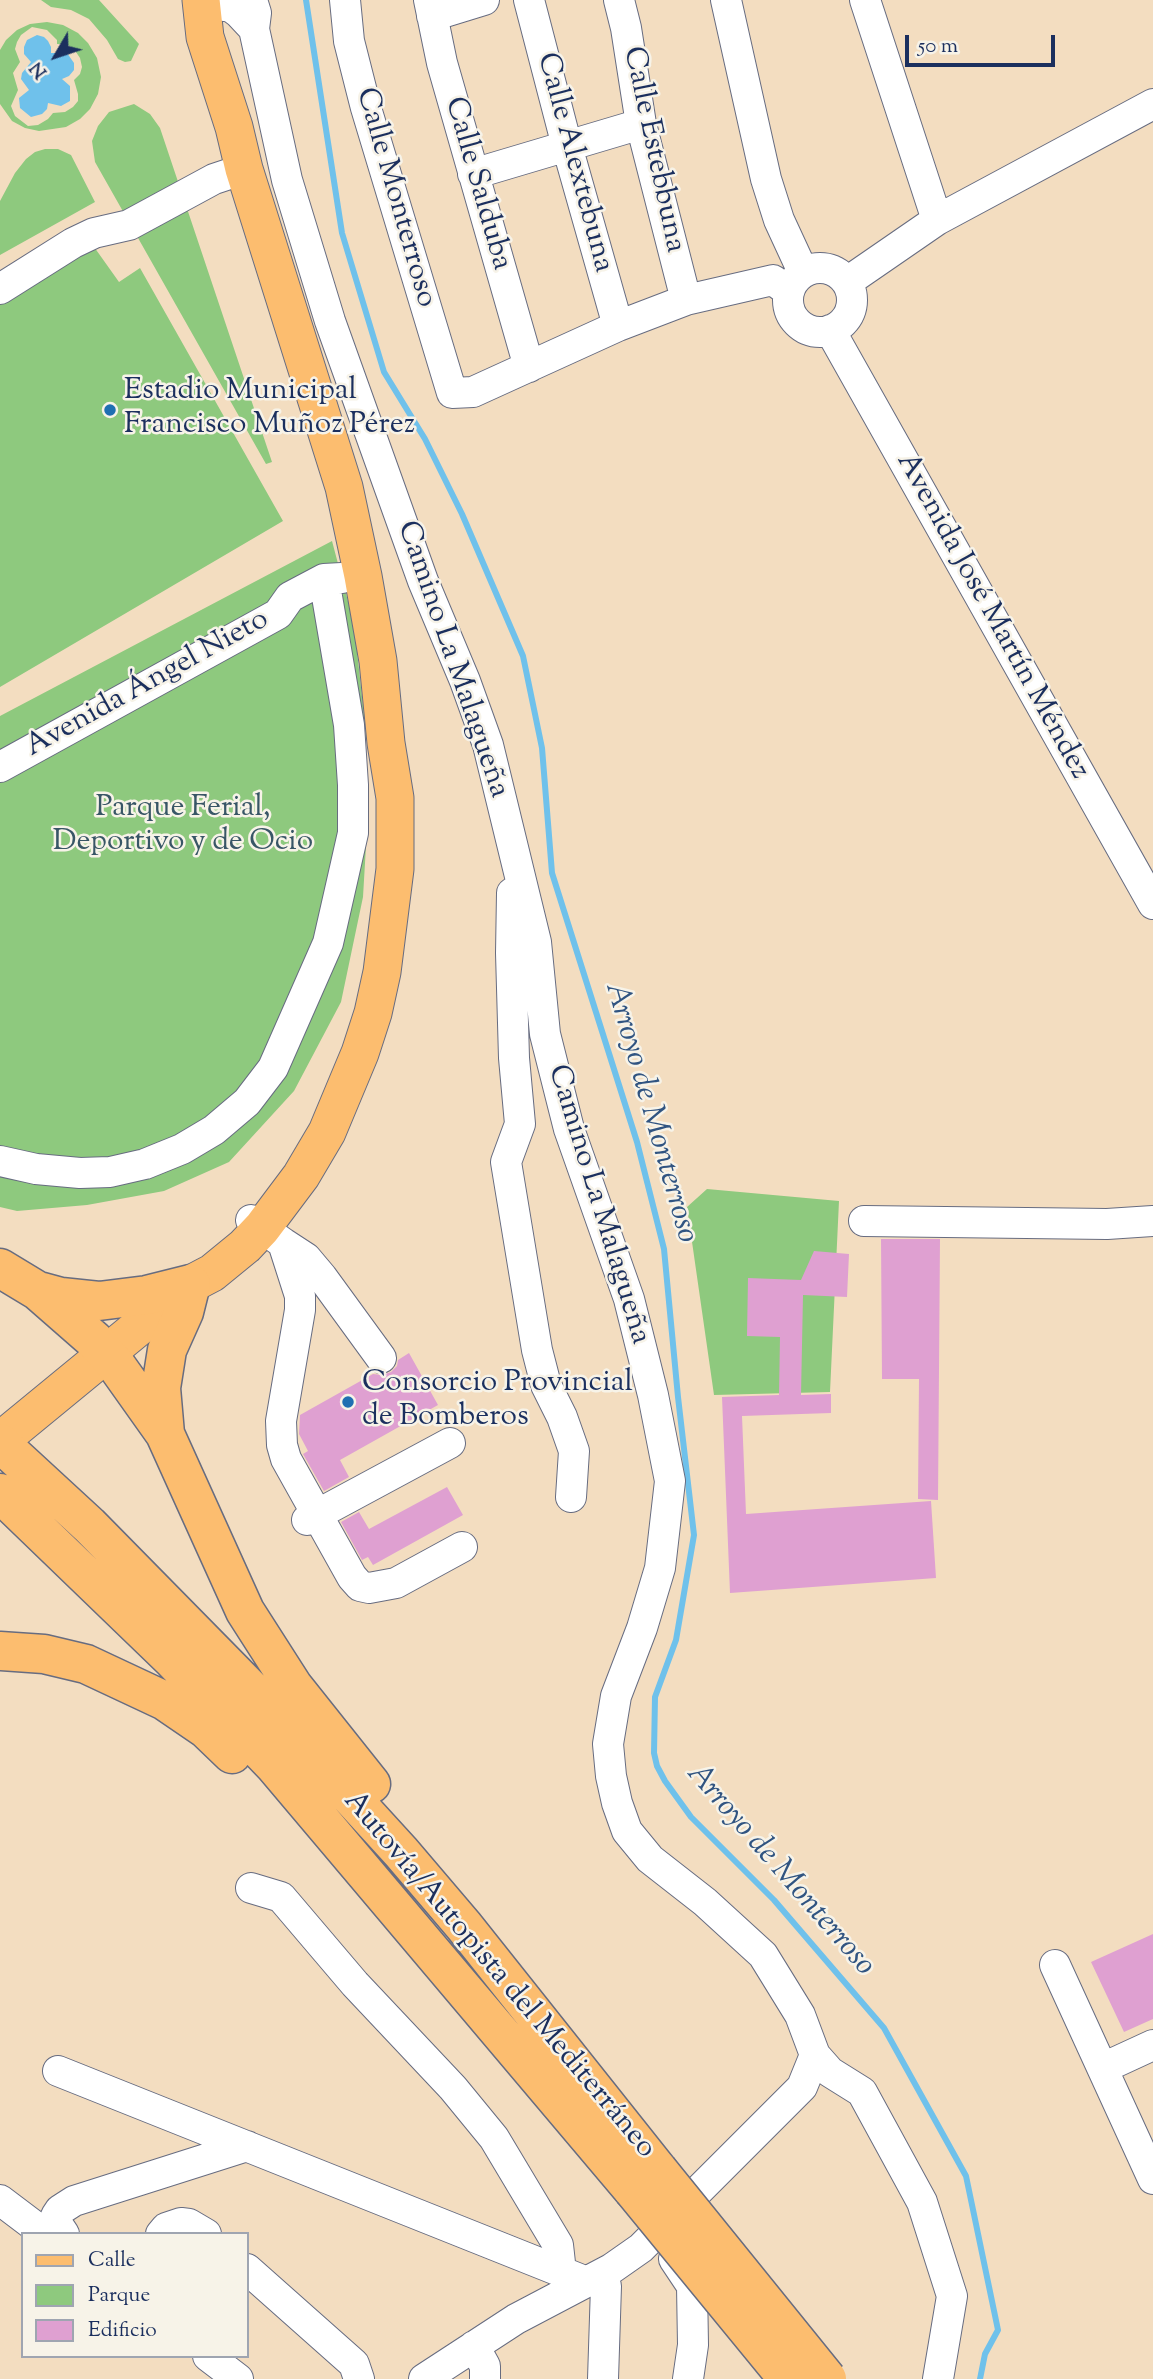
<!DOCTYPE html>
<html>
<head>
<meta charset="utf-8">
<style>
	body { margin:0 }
	#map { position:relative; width:1153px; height:2379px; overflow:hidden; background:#f3ddc0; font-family:"Sorts Mill Goudy",serif }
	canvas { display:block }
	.legend { position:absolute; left:21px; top:2232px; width:228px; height:126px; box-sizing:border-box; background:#f7f3e8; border:2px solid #9fa5b1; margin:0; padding:9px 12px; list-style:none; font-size:21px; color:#1b2f5e }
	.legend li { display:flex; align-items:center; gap:14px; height:35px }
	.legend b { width:35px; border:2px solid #9fa5b1 }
	.north { position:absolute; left:21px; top:21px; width:70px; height:70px; -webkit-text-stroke:5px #f7f3e8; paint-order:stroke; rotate:231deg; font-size:19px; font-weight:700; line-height:28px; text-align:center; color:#1b2f5e }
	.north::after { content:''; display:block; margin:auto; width:24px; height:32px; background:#1b2f5e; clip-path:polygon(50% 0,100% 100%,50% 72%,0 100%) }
	.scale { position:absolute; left:905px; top:35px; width:150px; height:32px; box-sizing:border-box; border:4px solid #1b2f5e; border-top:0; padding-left:9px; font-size:21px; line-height:24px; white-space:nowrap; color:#1b2f5e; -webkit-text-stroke:5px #f7f3e8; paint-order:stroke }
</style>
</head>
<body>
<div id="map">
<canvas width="1153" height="2379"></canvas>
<ul class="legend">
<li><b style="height:9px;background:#fcbd6f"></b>Calle</li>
<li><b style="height:19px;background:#8ec97e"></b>Parque</li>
<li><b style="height:19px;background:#dfa0d1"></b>Edificio</li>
</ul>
<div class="north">N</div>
<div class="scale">50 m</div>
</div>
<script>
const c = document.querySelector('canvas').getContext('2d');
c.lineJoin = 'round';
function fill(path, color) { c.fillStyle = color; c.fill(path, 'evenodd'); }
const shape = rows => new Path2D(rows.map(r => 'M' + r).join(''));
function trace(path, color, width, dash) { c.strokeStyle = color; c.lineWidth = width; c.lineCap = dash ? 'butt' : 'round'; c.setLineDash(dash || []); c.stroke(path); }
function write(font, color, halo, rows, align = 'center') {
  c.font = font + ' "Sorts Mill Goudy",serif'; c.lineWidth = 5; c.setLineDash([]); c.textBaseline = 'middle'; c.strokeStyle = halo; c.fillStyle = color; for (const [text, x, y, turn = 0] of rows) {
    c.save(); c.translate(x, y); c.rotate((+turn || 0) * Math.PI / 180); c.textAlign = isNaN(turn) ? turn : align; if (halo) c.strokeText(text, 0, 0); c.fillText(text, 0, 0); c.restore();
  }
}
const green = shape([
	[41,0,99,0,139,44,131,61,125,62,118,59,107,40,89,19,71,10,51,7],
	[47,22,63,25,78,33,88,43,97,58,101,77,98,94,90,109,80,119,66,127,39,131,25,128,12,121,0,104,0,50,6,40,17,30,30,24],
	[32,27,47,30,57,40,57,44,66,44,74,49,80,58,82,67,80,74,74,80,78,94,78,101,73,107,65,112,53,113,48,119,38,125,28,126,15,116,11,106,18,90,13,73,20,62,15,49,17,42,21,35],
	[134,104,150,114,160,128,272,462,266,464,95,162,92,141,98,126,109,112],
	[45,149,58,149,71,155,95,202,0,255,0,201,15,173,26,159,35,152],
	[92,244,119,282,140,268,283,521,0,687,0,299],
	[332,541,354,624,365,724,368,812,363,897,341,1002,294,1091,229,1162,164,1191,87,1205,17,1211,0,1207,0,716],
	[707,1189,839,1201,830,1392,714,1395,687,1207]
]);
const water = shape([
	[37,35,44,37,48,41,51,47,51,53,67,53,74,63,74,70,69,76,62,79,70,86,70,101,61,106,48,103,47,109,42,114,31,117,20,108,19,98,29,90,21,79,22,73,31,62,24,54,24,47,27,40]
]);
const stream = shape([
	[306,0,342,233,384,372,425,439,462,514,523,656,542,748,552,873,637,1142,664,1249,678,1397,694,1535,676,1640,655,1697,654,1753,657,1766,665,1781,691,1817,774,1900,884,2028,966,2176,998,2330,985,2354,980,2379]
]);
const building = shape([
	[881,1239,940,1239,938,1500,918,1499,919,1379,882,1379],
	[814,1251,849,1254,847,1297,803,1295,801,1395,831,1394,831,1413,742,1416,746,1514,931,1501,936,1578,730,1593,722,1397,779,1395,780,1337,747,1336,748,1278,801,1280],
	[409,1353,438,1405,340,1460,349,1477,324,1491,303,1454,308,1451,299,1434,300,1415,373,1374,382,1375,391,1372,397,1366,398,1360],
	[447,1487,463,1515,373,1565,368,1557,362,1560,341,1522,359,1512,369,1529],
	[1153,1934,1153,2019,1124,2032,1091,1962]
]);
const minor = shape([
	[213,0,216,5,231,7,239,13,254,29],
	[252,0,256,13,254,29,287,180,330,321,423,581,465,681,488,745,536,942,545,1034,569,1129,629,1299,653,1395,670,1481,660,1568,642,1628,616,1696,608,1744,611,1776,617,1803,627,1831,650,1859,705,1902,763,1955,800,2015,815,2055,830,2072,862,2092,922,2202,952,2296,938,2379],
	[345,0,349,41,366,108,452,393,473,392,618,326,686,300,773,280,788,291],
	[429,0,442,63,529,367],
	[529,0,567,146,618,326],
	[619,0,626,28,641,124,686,300],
	[726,0,766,179,779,220,803,272],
	[865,0,937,220],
	[432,16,484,0],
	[473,174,641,124],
	'788 300a32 32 0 1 1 64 0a32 32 0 1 1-64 0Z',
	[847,282,937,220,1153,104],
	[0,289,73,243,94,233,129,225,214,179,244,169],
	[830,330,1153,904],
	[0,767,278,614,290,597,324,579,342,578],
	[515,891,512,893,511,953,514,1058,520,1124,506,1162,537,1350,546,1385,562,1417,574,1451,571,1497],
	[0,1161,36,1169,80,1173,110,1172,145,1164,182,1149,214,1130,247,1102,273,1068,328,943,353,833,353,785,349,725,324,579],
	[251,1220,283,1243,300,1296,300,1310,281,1421,282,1445,286,1459,352,1577,360,1586,369,1588,396,1583,462,1547],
	[864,1221,1107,1224,1153,1221],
	[283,1243,306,1258,322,1277,381,1358],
	[307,1520,450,1443],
	[251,1888,281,1897,355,1984,453,2088,494,2138,558,2245,561,2272],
	[1055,1965,1153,2179],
	[1103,2068,1153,2045],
	[58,2071,587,2282],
	[0,2200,45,2234],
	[64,2234,56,2222,56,2216,60,2210,74,2201,247,2146],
	[161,2234,166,2228,181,2223,189,2224,206,2234],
	[674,2259,692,2286,693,2345,688,2379],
	[247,2269,354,2364,359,2379],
	[600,2275,606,2286,603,2379],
	[474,2346,485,2366,485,2379],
	[208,2356,238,2379],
	[424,2379,516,2319,611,2269,641,2248,802,2087,815,2055]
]);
const major = shape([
	[0,1441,191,1284,212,1273,245,1246,262,1228,301,1176,327,1132,360,1053,373,1013,382,972,395,869,395,798,386,743,378,661,363,576,344,487,244,169,234,127,205,37,201,0]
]);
const highway = shape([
	[0,1268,38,1291,94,1340,116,1365,165,1434,245,1611,293,1686,371,1784],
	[39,1291,61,1297,99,1301,147,1295,191,1284,184,1312,167,1350,161,1388,165,1434],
	[0,1443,89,1525,275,1714,401,1852,464,1926,658,2170],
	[0,1493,172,1659,274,1765,633,2190],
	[0,1651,44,1654,86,1664,165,1701,206,1729,232,1754]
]);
const highwayBridge = shape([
	[658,2170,827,2379],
	[633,2190,788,2379]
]);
const markers = [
	[110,410,7,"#1f6fb2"],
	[348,1402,7,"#1f6fb2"]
];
const streetNames = [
	["Calle Estebbuna",652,150,78],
	["Calle Alextebuna",573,163,75],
	["Calle Salduba",476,184,74],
	["Calle Monterroso",394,198,74],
	["Avenida José Martín Méndez",991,617,61],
	["Camino La Malagueña",451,660,71],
	["Avenida Ángel Nieto",148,685,-29],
	["Camino La Malagueña",597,1205,73],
	["Autovía/Autopista del Mediterráneo",498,1976,50]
];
const poiNames = [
	["Estadio Municipal",124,393],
	["Francisco Muñoz Pérez",124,427],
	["Consorcio Provincial",362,1385],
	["de Bomberos",362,1419]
];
const parkNames = [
	["Parque Ferial,",183,810],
	["Deportivo y de Ocio",183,844]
];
const waterNames = [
	["Arroyo de Monterroso",649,1113,74],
	["Arroyo de Monterroso",779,1871,49]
];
fill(green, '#8ec97e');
fill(water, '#6fc1eb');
trace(stream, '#6fc1eb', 6);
fill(building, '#dfa0d1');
trace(minor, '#676c80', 32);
trace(major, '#676c80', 39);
trace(highway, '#676c80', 41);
trace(minor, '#fff', 30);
trace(major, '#fcbd6f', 37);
trace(highway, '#fcbd6f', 38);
trace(highwayBridge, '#676c80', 41, []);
trace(highwayBridge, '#fcbd6f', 38);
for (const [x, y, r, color] of markers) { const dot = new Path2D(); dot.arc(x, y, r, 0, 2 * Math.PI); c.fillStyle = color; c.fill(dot); trace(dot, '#f7f3e8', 2.5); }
write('30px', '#1b2f5e', '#f7f3e8', streetNames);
write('30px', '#1b2f5e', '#f7f3e8', poiNames, 'left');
write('30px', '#385666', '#f7f3e8', parkNames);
write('italic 32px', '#305481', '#f7f3e8', waterNames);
</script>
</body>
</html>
